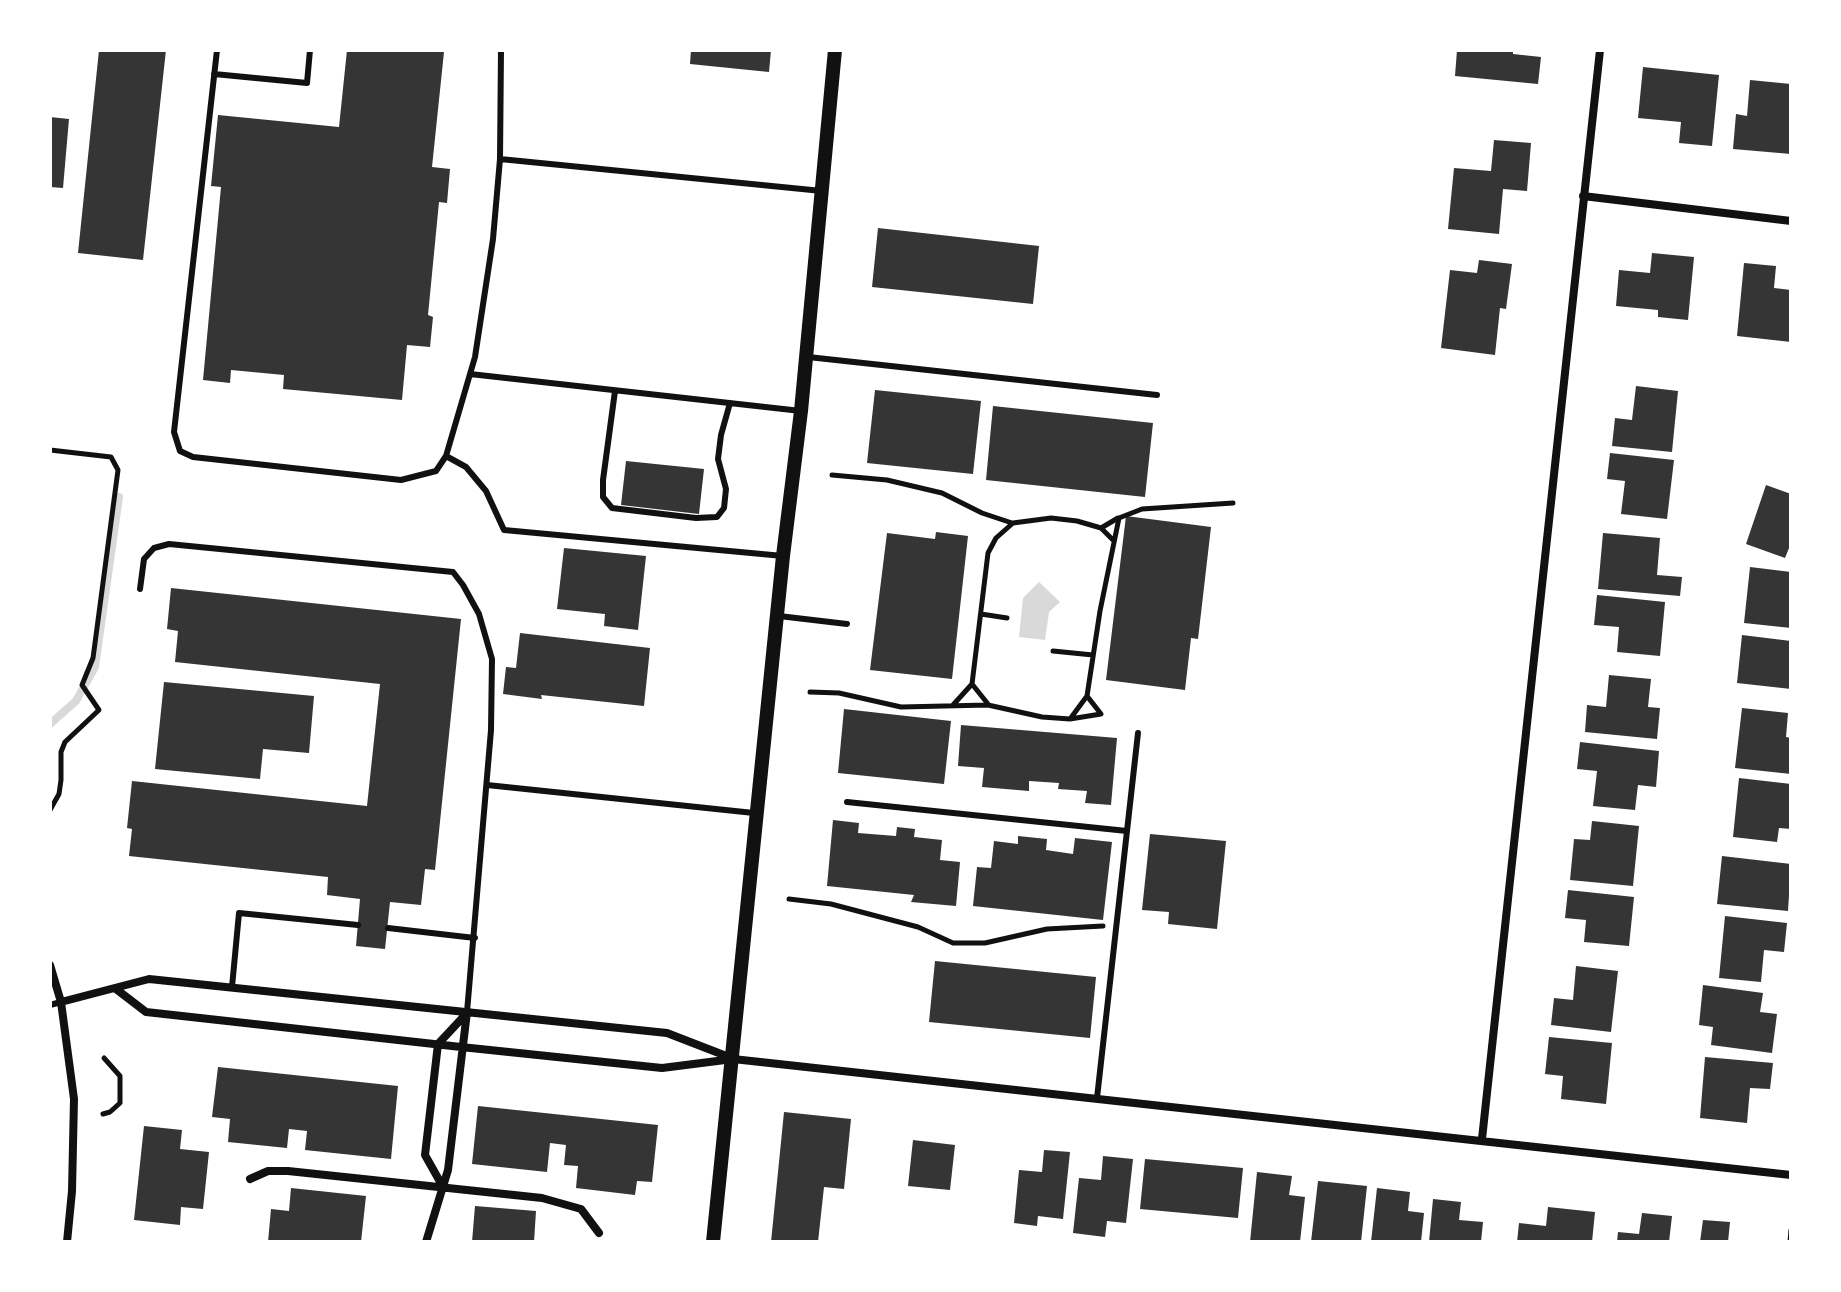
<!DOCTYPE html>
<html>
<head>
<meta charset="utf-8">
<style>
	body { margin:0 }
	#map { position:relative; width:1841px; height:1292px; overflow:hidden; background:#fff; font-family:Manrope,sans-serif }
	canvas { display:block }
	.frame { position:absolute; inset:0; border:52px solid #fff; pointer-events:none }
</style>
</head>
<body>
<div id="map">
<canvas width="1841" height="1292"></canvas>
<div class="frame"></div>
</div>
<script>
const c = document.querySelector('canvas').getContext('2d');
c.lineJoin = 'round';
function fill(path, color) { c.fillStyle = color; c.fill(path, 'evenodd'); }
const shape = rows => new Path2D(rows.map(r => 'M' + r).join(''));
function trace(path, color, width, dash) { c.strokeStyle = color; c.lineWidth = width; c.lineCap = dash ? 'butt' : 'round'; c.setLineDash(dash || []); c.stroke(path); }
const water = shape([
	[1039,582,1060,602,1049,612,1045,640,1019,637,1023,598]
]);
const stream = shape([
	[50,724,76,701,95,667,119,497]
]);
const building = shape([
	[99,50,166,50,143,260,78,253],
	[347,50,444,52,432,167,450,169,447,203,439,202,428,315,433,317,430,347,407,345,402,400,283,389,284,375,231,370,230,383,203,380,221,187,211,186,218,115,339,127],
	[691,50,771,50,769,72,690,64],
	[1457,50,1513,50,1513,54,1541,57,1538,84,1455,76],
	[1643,67,1719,75,1712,146,1679,143,1681,122,1638,118],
	[1750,80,1791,84,1791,154,1733,149,1736,114,1747,116],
	[50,117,69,119,63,188,50,187],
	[1494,140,1531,143,1527,191,1503,189,1499,234,1448,229,1454,168,1491,171],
	[878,228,1039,246,1033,304,872,287],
	[1652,253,1694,257,1688,320,1658,317,1658,310,1616,306,1619,270,1650,273],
	[1479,260,1512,264,1506,309,1500,308,1495,355,1441,348,1450,270,1477,273],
	[1744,263,1776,266,1774,288,1791,290,1791,342,1737,336],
	[1636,386,1678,391,1672,452,1612,446,1615,418,1632,420],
	[875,390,981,401,973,474,867,463],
	[993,406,1153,423,1145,497,986,480],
	[1610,453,1674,460,1667,519,1621,514,1625,481,1607,479],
	[626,461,704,469,699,514,621,505],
	[1766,485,1791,494,1791,543,1785,558,1746,544],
	[1126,516,1211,527,1198,639,1191,638,1185,690,1106,680],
	[936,532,968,536,952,679,870,670,887,533,935,539],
	[1603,533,1660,538,1657,575,1682,577,1680,596,1598,589],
	[564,548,646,556,638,630,604,626,605,614,557,609],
	[1750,567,1791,572,1791,628,1744,623],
	[171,588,461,619,435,870,425,869,421,905,390,902,385,949,356,946,360,899,327,895,328,877,129,856,132,829,127,828,132,781,367,806,380,684,175,662,178,631,167,629],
	[1597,595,1665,602,1660,656,1617,652,1619,627,1594,625],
	[520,633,650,648,644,706,541,695,542,699,503,694,506,667,516,668],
	[1742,635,1791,641,1791,689,1737,683],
	[1609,675,1651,679,1648,707,1660,708,1657,739,1585,732,1587,705,1606,707],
	[164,682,314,696,309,753,263,749,260,779,155,769],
	[1742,708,1788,713,1786,737,1791,738,1791,774,1735,768],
	[844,709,951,721,944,784,838,773],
	[961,725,1117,738,1111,805,1085,803,1087,791,1058,789,1059,783,1029,781,1029,791,982,787,984,768,958,766],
	[1580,742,1659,751,1656,787,1638,785,1635,810,1593,806,1597,771,1577,769],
	[1739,778,1791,784,1791,829,1779,828,1777,842,1733,837],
	[833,820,859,823,858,833,896,836,897,827,915,829,914,837,942,840,940,860,960,862,956,906,911,902,914,895,827,886],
	[1592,821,1639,826,1633,886,1570,880,1574,839,1590,840],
	[1150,834,1226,841,1217,929,1168,924,1169,912,1142,910],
	[1018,836,1047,839,1046,850,1073,854,1075,838,1112,842,1103,920,973,906,977,867,991,868,994,841,1018,844],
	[1722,856,1791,864,1788,911,1717,904],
	[1568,890,1634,897,1629,946,1584,942,1586,920,1565,918],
	[1725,916,1787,923,1784,952,1764,950,1761,982,1719,978],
	[935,961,1096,977,1090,1038,929,1022],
	[1576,966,1618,971,1611,1032,1551,1025,1554,998,1573,1000],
	[1703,985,1763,993,1760,1012,1777,1014,1772,1053,1711,1045,1713,1027,1699,1025],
	[1549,1037,1612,1043,1606,1104,1561,1099,1563,1076,1545,1074],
	[1705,1057,1773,1063,1770,1089,1750,1088,1747,1123,1700,1118],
	[218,1067,398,1086,391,1159,305,1150,307,1131,289,1129,287,1148,228,1142,230,1119,212,1117],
	[478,1106,658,1125,652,1182,637,1181,635,1195,576,1188,578,1166,564,1165,566,1145,550,1143,547,1172,472,1164],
	[784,1112,851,1119,844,1189,824,1187,818,1242,771,1242],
	[144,1126,182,1130,180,1149,209,1152,203,1209,181,1207,180,1225,134,1220],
	[913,1140,955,1145,950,1190,908,1186],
	[1044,1150,1070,1152,1063,1219,1038,1216,1037,1226,1014,1223,1019,1170,1042,1172],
	[1103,1156,1133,1159,1126,1223,1107,1221,1105,1237,1073,1233,1079,1178,1101,1180],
	[1145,1159,1243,1168,1238,1218,1140,1209],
	[1257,1172,1292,1176,1289,1195,1305,1197,1300,1242,1250,1242],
	[1318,1181,1367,1186,1361,1242,1311,1242],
	[291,1188,366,1196,361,1242,268,1242,271,1209,289,1211],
	[1377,1188,1410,1192,1408,1211,1424,1213,1421,1242,1371,1242],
	[1433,1199,1461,1202,1459,1220,1483,1222,1481,1242,1429,1242],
	[475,1206,536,1211,534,1242,472,1242],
	[1548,1207,1595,1212,1592,1242,1517,1242,1519,1223,1546,1226],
	[1642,1213,1672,1216,1669,1242,1617,1242,1618,1232,1639,1234],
	[1703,1220,1730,1222,1728,1242,1700,1242]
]);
const path = shape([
	[50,450,111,457,118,470,93,658,82,685,99,710,65,742,61,752,61,780,59,794,50,810],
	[832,475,887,480,942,493,982,513,1012,523],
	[1101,528,1118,518],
	[981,614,1007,618],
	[1053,651,1093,655],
	[972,684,988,553,996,538,1013,523,1051,518,1077,521,1101,528,1113,540],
	[810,692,839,693,901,707,988,705,1042,717,1070,719,1087,696,1100,611,1119,518,1142,509,1233,503],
	[953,705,972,684,988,704],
	[1070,719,1101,714,1087,696],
	[789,899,831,904,918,927,953,943,985,943,1047,929,1103,926],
	[103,1114,110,1112,120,1103,120,1076,104,1058],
	[1790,1242,1791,1230]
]);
const service = shape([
	[217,50,174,432,180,451,193,457,401,480,436,471,446,456,475,357,493,239,500,159,501,50],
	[214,74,307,83,310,50],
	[500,159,822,191],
	[808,357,1157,395],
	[470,374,801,411],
	[615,391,603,480,603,497,612,508,696,518,717,517,724,508,726,489,718,459,721,435,730,403],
	[446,456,466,467,486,491,504,530,783,556],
	[140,589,144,559,154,548,169,544,453,572,463,585,479,614,492,659,491,730,467,1012],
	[779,616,847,624],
	[487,785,754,813],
	[847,802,1127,831],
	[388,928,475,938],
	[232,987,239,913,358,925],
	[50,1005,61,1002],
	[1097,1098,1138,733]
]);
const minor = shape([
	[1583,196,1791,221],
	[50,965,61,1002,74,1099,72,1191,67,1242],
	[116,989,146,1012,461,1047,662,1068,733,1059,1791,1175],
	[61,1002,149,979,667,1033,729,1057],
	[1482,1139,1600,50],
	[250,1179,268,1171,288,1171,542,1198,581,1209,599,1233],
	[443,1187,425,1155,438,1044,467,1013],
	[426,1242,448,1170,467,1012]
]);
const tertiary = shape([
	[713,1242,783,556,801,411,835,50]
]);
fill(water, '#d9d9d9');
trace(stream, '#d9d9d9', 8);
fill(building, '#353535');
trace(path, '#111', 5);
trace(service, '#111', 6);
trace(minor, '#111', 8);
trace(tertiary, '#111', 14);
</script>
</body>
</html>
